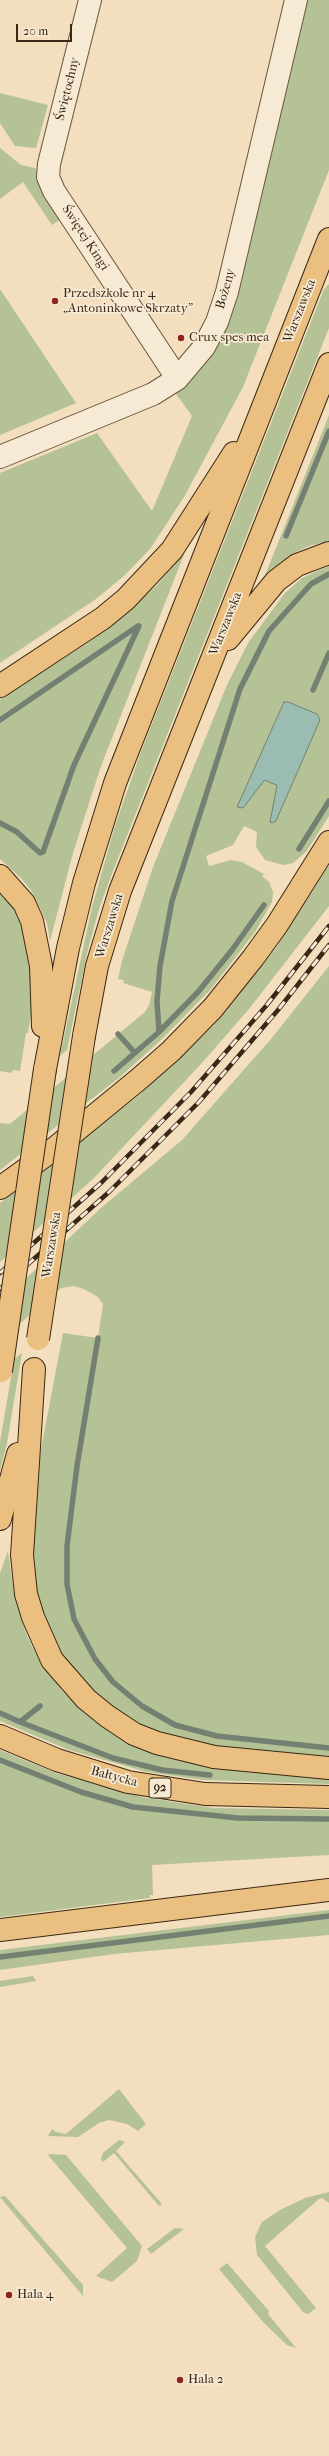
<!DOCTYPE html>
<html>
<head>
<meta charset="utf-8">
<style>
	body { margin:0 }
	#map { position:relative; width:329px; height:2456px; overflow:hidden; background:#f3debe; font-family:"IM FELL French Canon",serif }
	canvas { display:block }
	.scale { position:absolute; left:16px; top:24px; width:56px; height:18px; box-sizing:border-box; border:2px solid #392815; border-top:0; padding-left:5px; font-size:12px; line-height:14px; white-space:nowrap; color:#392815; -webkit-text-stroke:3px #f7ead5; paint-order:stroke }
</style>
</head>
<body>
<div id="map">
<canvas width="329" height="2456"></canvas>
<div class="scale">20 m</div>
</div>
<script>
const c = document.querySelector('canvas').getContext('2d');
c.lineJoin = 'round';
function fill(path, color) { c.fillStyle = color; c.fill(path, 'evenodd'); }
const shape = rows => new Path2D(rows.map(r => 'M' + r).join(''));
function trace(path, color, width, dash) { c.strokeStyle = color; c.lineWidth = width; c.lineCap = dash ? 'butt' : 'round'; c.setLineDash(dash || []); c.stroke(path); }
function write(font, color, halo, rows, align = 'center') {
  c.font = font + ' "IM FELL French Canon",serif'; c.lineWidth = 3.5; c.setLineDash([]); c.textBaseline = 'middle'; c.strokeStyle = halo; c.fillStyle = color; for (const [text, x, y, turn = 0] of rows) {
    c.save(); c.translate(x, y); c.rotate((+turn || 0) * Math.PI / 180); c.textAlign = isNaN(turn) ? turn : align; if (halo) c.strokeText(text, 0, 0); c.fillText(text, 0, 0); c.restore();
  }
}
const green = shape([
	[304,0,329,0,329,170,243,387,184,497,150,549,125,575,96,599,0,663,0,473,97,433,152,511,192,416,176,394,197,370],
	[0,93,48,105,36,148,15,146,0,123],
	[0,148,21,165,35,168,42,174,63,218,52,225,23,182,0,199],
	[329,284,329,328,113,871,99,909,88,949,67,1050,60,1056,92,907,115,826,142,749,324,289],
	[0,289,76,403,0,435],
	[329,415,329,541,309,546,294,553,264,578],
	[185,552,101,766,73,853,50,941,47,923,32,892,22,879,0,859,0,699,86,644,125,614,157,585],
	[329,566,329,816,306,852,293,863,283,865,265,860,256,847,257,832,244,826,233,845,206,856,209,866,231,860,242,862,264,874,262,876,269,882,273,892,272,902,255,932,211,989,162,1039,120,1077,0,1170,0,1123,10,1124,145,1012,149,1005,152,992,123,983,124,980,118,979,122,961,153,867,227,685,248,643,285,593,302,578],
	[329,865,329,906,249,1009,201,1064,93,1179,0,1262,0,1203,137,1097,214,1025,276,948],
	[0,887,16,909,29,945,32,1008,28,1033,26,1033,20,1071,13,1070,12,1073,0,1071],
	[329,966,329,1759,221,1749,148,1729,125,1718,85,1687,56,1648,38,1603,31,1555,35,1481,63,1333,98,1338,103,1304,98,1297,84,1289,74,1286,61,1288,0,1341,0,1303,101,1208,182,1140,271,1039],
	[22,1353,7,1443,0,1471,0,1442,14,1359],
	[8,1551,14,1593,26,1633,33,1648,62,1691,93,1720,129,1743,172,1759,211,1766,329,1778,329,1784,204,1780,147,1772,69,1750,0,1721,0,1573],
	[0,1750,56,1773,142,1797,213,1808,329,1810,329,1855,152,1865,153,1895,150,1895,150,1898,0,1917],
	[329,1910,329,1935,114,1954,0,1970,0,1950],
	[33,1976,36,1981,0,1987,0,1981],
	[119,2089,146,2124,138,2131,127,2124,109,2120,99,2123,78,2137,48,2136,52,2129,56,2132,66,2134],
	[119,2140,125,2142,116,2151,162,2204,159,2206,114,2153,103,2162,101,2159,103,2153],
	[50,2154,66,2155,142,2246,137,2261,112,2282,96,2276,127,2248,48,2155],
	[329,2192,329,2203,322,2198,319,2199,265,2246,316,2308,308,2314,303,2312,257,2255,255,2237,262,2222,280,2210,305,2198],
	[5,2196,83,2285,83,2296,0,2197],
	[175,2228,184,2229,151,2254,147,2249],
	[227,2263,269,2311,268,2314,296,2348,287,2345,263,2322,219,2269]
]);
const water = shape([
	[284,702,288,702,317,714,320,720,276,821,272,823,270,822,277,785,271,783,265,780,263,782,243,808,237,807,284,702]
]);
const stream = shape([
	[286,536,329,431],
	[313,690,329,653],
	[0,720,138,626],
	[0,823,17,832,40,853,43,852,74,765,139,626],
	[299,849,329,801],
	[159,1032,157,1001,160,966,172,901,240,689,269,631,311,584,329,574],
	[118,1034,135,1053],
	[114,1071,159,1032,198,992,232,950,264,905],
	[98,1338,77,1466,67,1546,67,1584,74,1619,95,1659,113,1682,142,1706,175,1725,217,1736,329,1748],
	[0,1713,20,1722,40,1706],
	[20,1722,113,1758,162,1770,210,1775],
	[0,1760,81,1792,133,1807,238,1818,329,1819],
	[0,1957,329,1916]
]);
const minor = shape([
	[90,0,49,164,48,177,54,191,177,378],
	[0,457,153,394,177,379,204,347,217,322,227,292,296,0]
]);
const major = shape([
	[228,639,276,581,297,565,329,553],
	[0,686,103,618,126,599,172,550,234,453],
	[0,876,24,903,32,921,41,966,43,1026],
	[84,1036,97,966,120,891,329,364],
	[45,1069,68,948,84,883,115,783,329,239],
	[0,1188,50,1152,139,1079,171,1051,213,1008,253,958,277,925,329,842],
	[34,1369,22,1555,26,1594,33,1617,52,1660,86,1699,107,1716,134,1734,157,1743,214,1757,329,1768],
	[0,1519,18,1454],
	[0,1736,57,1760,128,1782,205,1794,329,1797],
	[0,1930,329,1890]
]);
const rail = shape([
	[0,1273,101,1183,191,1092,266,1006,329,926],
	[0,1289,109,1192,199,1102,278,1010,329,945]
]);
const majorBridge = shape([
	[38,1339,84,1036],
	[1,1371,45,1069]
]);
const markers = [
	[55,301,4,"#8f2418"],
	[181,338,4,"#8f2418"],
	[9,2295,4,"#8f2418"],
	[180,2380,4,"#8f2418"]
];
const shields = [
	[160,1788,22]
];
const shieldNames = [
	["92",160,1788]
];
const streetNames = [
	["Świętochny",68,89,-76],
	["Świętej Kingi",85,238,57],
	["Bożeny",226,289,-74],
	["Warszawska",300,311,-68],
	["Warszawska",226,624,-68],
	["Warszawska",110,926,-73],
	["Warszawska",52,1245,-81],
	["Bałtycka",114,1777,15]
];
const poiNames = [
	["Przedszkole nr 4",63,294],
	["„Antoninkowe Skrzaty”",63,309],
	["Crux spes mea",189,338],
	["Hala 4",17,2295],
	["Hala 2",188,2380]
];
fill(green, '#b5c296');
fill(water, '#9bbcb0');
trace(water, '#748172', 1);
trace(stream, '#748172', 5.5);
trace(minor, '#68563f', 24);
trace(major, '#392815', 24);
trace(minor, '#f7ead5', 22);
trace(major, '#eabf7f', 22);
trace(rail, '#392815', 4.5);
trace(rail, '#f7ead5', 3, [9]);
trace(majorBridge, '#392815', 24, []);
trace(majorBridge, '#eabf7f', 22);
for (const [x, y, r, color] of markers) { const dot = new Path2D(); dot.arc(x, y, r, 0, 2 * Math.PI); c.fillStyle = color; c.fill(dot); trace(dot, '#f7ead5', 1.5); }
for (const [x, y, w] of shields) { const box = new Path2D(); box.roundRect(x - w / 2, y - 10, w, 20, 3); c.fillStyle = '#f7ead5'; c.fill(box); trace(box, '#392815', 1); }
write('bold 12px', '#392815', null, shieldNames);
write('13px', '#392815', '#f7ead5', streetNames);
write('13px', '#392815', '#f7ead5', poiNames, 'left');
</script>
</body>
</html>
